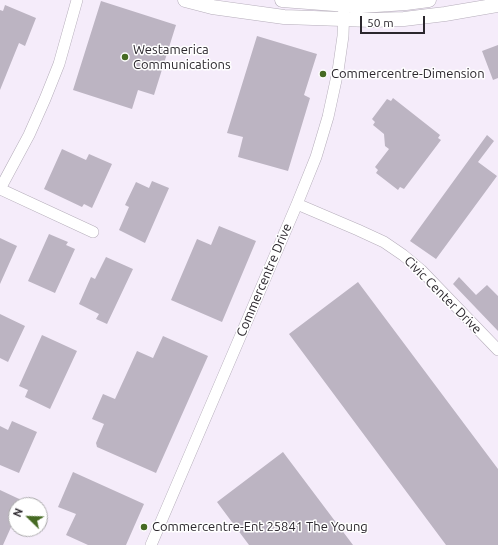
<!DOCTYPE html>
<html>
<head>
<meta charset="utf-8">
<style>
	body { margin:0 }
	#map { position:relative; width:498px; height:545px; overflow:hidden; background:#f5ecfa; font-family:Ubuntu,sans-serif }
	canvas { display:block }
	.north { position:absolute; left:8px; top:497px; width:40px; height:40px; box-sizing:border-box; background:#fff; border:1px solid #aaa9ab; border-radius:50%; rotate:293deg; font-size:11px; font-weight:700; line-height:16px; text-align:center; color:#2b272d }
	.north::after { content:''; display:block; margin:auto; width:14px; height:18px; background:#466a23; clip-path:polygon(50% 0,100% 100%,50% 72%,0 100%) }
	.scale { position:absolute; left:360px; top:16px; width:65px; height:18px; box-sizing:border-box; border:2px solid #2b272d; border-top:0; padding-left:5px; font-size:12px; line-height:14px; white-space:nowrap; color:#2b272d; -webkit-text-stroke:3px #fff; paint-order:stroke }
</style>
</head>
<body>
<div id="map">
<canvas width="498" height="545"></canvas>
<div class="north">N</div>
<div class="scale">50 m</div>
</div>
<script>
const c = document.querySelector('canvas').getContext('2d');
c.lineJoin = 'round';
function fill(path, color) { c.fillStyle = color; c.fill(path, 'evenodd'); }
const shape = rows => new Path2D(rows.map(r => 'M' + r).join(''));
function trace(path, color, width, dash) { c.strokeStyle = color; c.lineWidth = width; c.lineCap = dash ? 'butt' : 'round'; c.setLineDash(dash || []); c.stroke(path); }
function write(font, color, halo, rows, align = 'center') {
  c.font = font + ' Ubuntu,sans-serif'; c.lineWidth = 3; c.setLineDash([]); c.textBaseline = 'middle'; c.strokeStyle = halo; c.fillStyle = color; for (const [text, x, y, turn = 0] of rows) {
    c.save(); c.translate(x, y); c.rotate((+turn || 0) * Math.PI / 180); c.textAlign = isNaN(turn) ? turn : align; if (halo) c.strokeText(text, 0, 0); c.fillText(text, 0, 0); c.restore();
  }
}
const building = shape([
	[101,1,176,25,154,95,138,90,132,109,73,90],
	[5,5,36,18,25,46,19,43,0,90,0,10,3,11],
	[257,36,317,54,304,95,310,98,288,171,238,157,243,137,227,133],
	[498,45,498,78,493,80,482,51],
	[393,98,440,135,438,138,441,140,404,189,400,187,398,190,376,173,378,170,375,167,389,149,385,146,384,134,373,125,375,122,372,119,387,99,391,101],
	[487,135,494,141,478,162,497,176,436,259,410,241],
	[62,149,86,160,89,154,112,164,92,208,84,204,82,207,44,189],
	[152,181,169,188,145,243,119,230,129,207,125,205,136,182,149,188],
	[219,226,256,241,222,322,171,300,197,239,211,245],
	[49,234,68,242,66,245,75,249,55,293,28,281],
	[0,238,17,246,0,284],
	[106,257,133,269,107,324,96,319,99,314,79,304,91,277,95,279],
	[459,277,476,295,487,285,498,296,498,331,453,284],
	[358,282,498,469,498,545,446,545,289,334],
	[0,314,25,326,8,362,0,358],
	[42,335,77,351,50,409,25,397,28,390,19,386],
	[163,336,208,356,156,473,97,447,96,443,104,424,92,419,103,394,115,399,137,351,153,358],
	[12,421,37,432,19,473,0,465,0,426,8,430],
	[283,452,353,545,249,545,217,502],
	[73,472,144,504,126,545,88,545,66,535,76,514,58,507],
	[0,490,32,505,16,505,16,516,3,545,0,545]
]);
const minor = shape([
	[0,189,29,135,45,99,59,64,77,0],
	[0,189,93,232],
	[297,204,358,230,384,242,403,255,421,270,498,350],
	[151,545,297,204,316,157,328,117,338,71,343,36,344,0]
]);
const major = shape([
	[185,0,212,7,284,17,371,20,404,19,445,14,498,5],
	[282,0,361,6,406,3,429,0]
]);
const markers = [
	[125,57,4,"#466a23"],
	[323,74,4,"#466a23"],
	[144,527,4,"#466a23"]
];
const poiNames = [
	["Westamerica",133,50],
	["Communications",133,65],
	["Commercentre-Dimension",331,74],
	["Commercentre-Ent 25841 The Young",152,527]
];
const streetNames = [
	["Commercentre Drive",264,280,-67],
	["Civic Center Drive",443,295,45]
];
fill(building, '#bcb4c2');
trace(minor, '#b5adba', 12);
trace(major, '#b5adba', 15);
trace(minor, '#fff', 11);
trace(major, '#fff', 14);
for (const [x, y, r, color] of markers) { const dot = new Path2D(); dot.arc(x, y, r, 0, 2 * Math.PI); c.fillStyle = color; c.fill(dot); trace(dot, '#fff', 1.5); }
write('13px', '#2b272d', '#fff', poiNames, 'left');
write('13px', '#2b272d', '#fff', streetNames);
</script>
</body>
</html>
